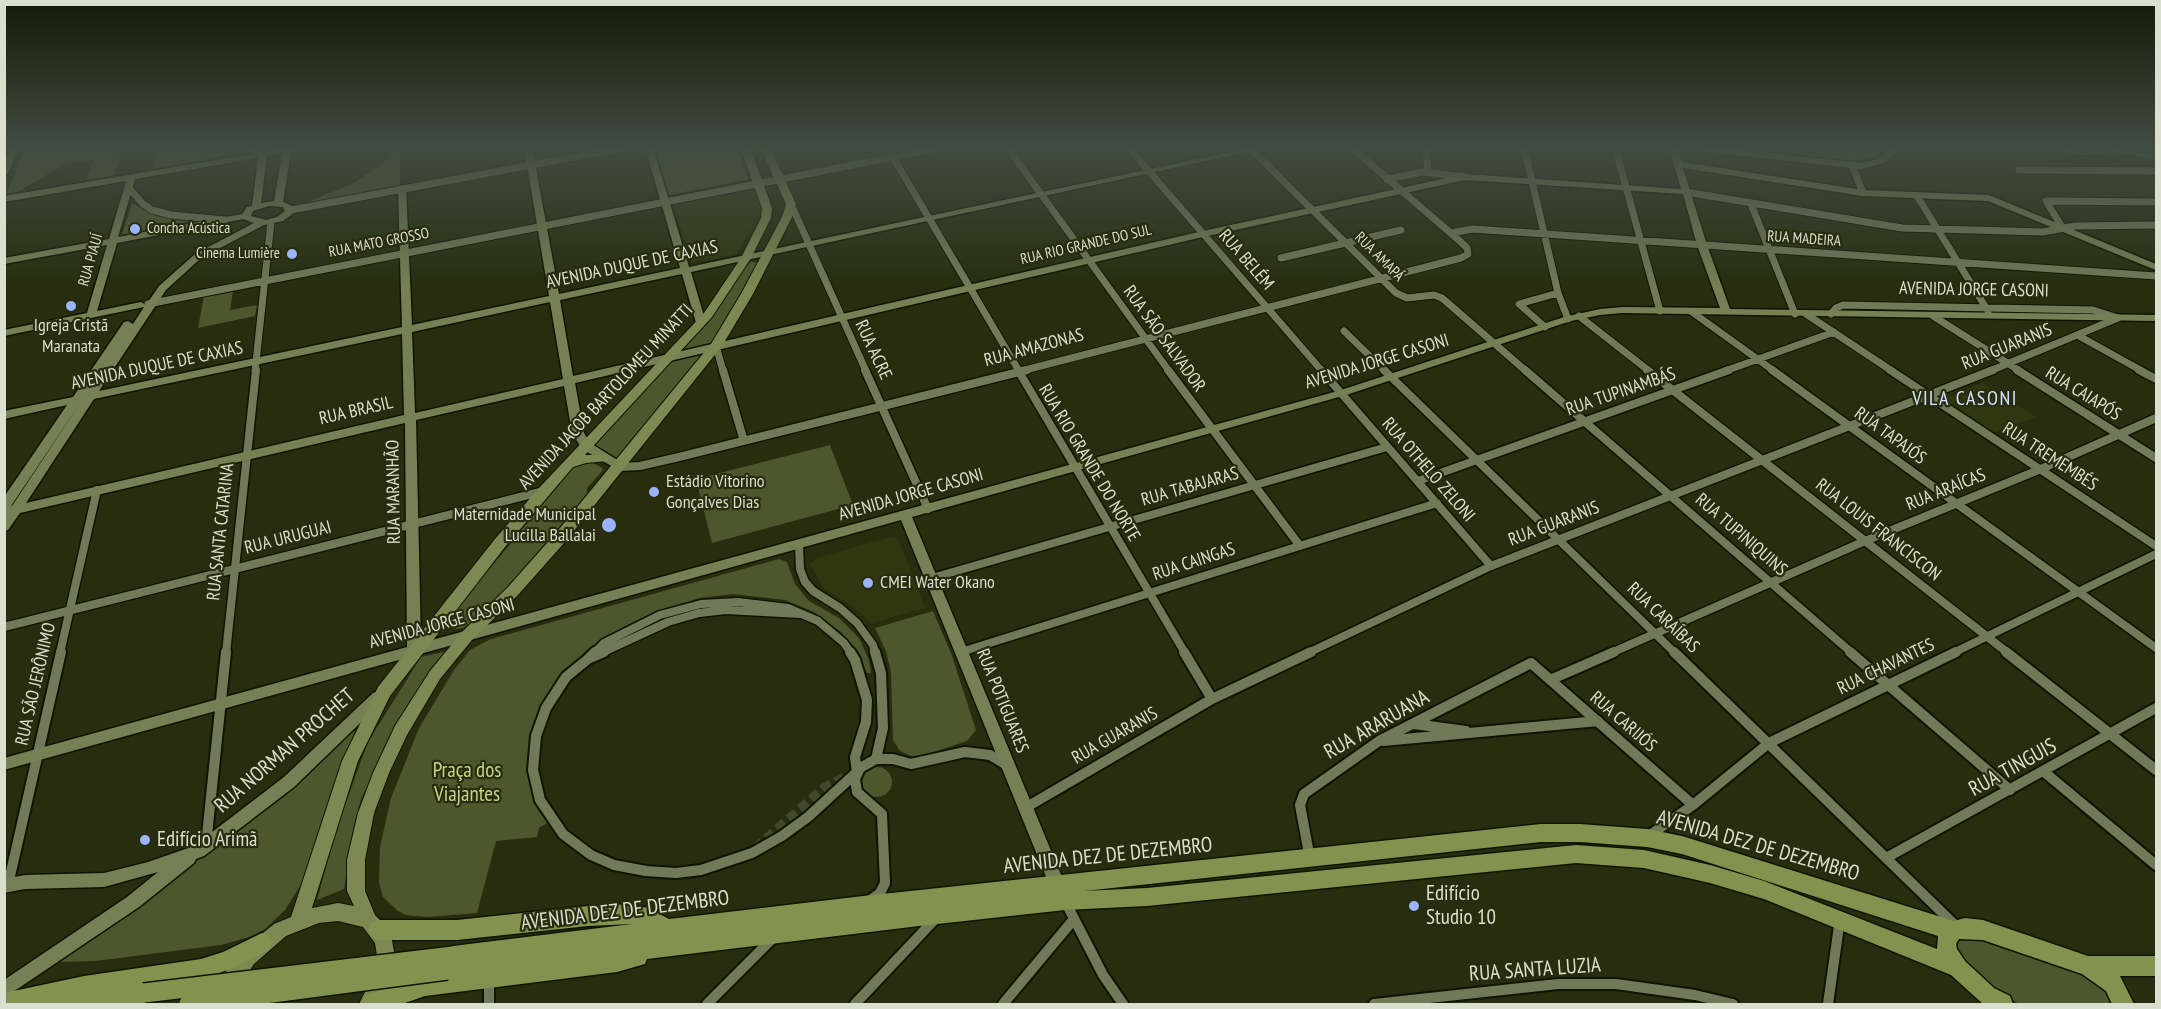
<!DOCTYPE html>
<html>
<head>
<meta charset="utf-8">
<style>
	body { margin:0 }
	#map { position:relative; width:2161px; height:1009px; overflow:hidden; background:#272d0e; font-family:"PT Sans Narrow",sans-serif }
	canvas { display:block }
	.frame { position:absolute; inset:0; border:6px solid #dbdfcd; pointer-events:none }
</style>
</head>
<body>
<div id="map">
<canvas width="2161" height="1009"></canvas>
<div class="frame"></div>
</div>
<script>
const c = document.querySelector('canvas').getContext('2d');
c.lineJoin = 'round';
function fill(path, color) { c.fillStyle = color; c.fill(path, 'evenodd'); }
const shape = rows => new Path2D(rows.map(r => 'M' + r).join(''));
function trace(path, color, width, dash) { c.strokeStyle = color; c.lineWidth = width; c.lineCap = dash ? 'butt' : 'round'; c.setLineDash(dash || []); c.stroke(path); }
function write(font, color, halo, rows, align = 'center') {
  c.font = font + ' "PT Sans Narrow",sans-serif'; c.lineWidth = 4.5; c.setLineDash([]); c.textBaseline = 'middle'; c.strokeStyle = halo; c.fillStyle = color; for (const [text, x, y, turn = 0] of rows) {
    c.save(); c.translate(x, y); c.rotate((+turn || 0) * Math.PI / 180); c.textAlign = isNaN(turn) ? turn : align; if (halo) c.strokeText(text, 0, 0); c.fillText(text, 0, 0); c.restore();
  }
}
const built = shape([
	[752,188,755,190,761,205,761,214,737,254,691,262,674,205],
	[1983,383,2036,417,1992,433,1942,399],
	[891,537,898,539,925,608,872,623,854,607,823,588,810,564,816,558]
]);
const green = shape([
	[26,147,123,147,114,175,86,180,94,160,67,163,17,192,6,194],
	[157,147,235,147,235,150,242,153,152,169],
	[398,147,400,147,400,187,297,206,352,184,385,162],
	[655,147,737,147,749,179,669,195],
	[1728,147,1888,147,1873,158,1851,161],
	[132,203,157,216,192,221,122,235],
	[751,261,757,263,757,266,712,342,705,346,684,350,682,348],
	[233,291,230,310,257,305,255,316,198,328,204,296],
	[707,353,618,462,593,445,669,361],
	[830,445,853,505,712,543,696,479],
	[591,462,601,467,603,470,587,488,587,496,480,618,463,628,457,629,449,625,448,620,455,611,574,466],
	[779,559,787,562,795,584,809,601,839,618,859,638,869,660,871,673,867,673,855,648,841,632,814,612,785,600,733,594,699,598,635,621,611,635,574,666,537,726,534,796,547,823,539,828,537,837,496,841,477,913,427,917,406,915,398,911,383,897,379,882,380,847,391,798,419,728,454,670,470,650,491,639],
	[933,611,951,653,976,730,967,741,919,757,911,756,900,751,893,740,891,673,886,651,875,628],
	[448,651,401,717,361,799,353,830,344,889,317,900,338,824,368,742,421,657],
	[356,727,307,875,285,910,265,929,249,937,221,945,95,961,59,962,312,769],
	'862 782a15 15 0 1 1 30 0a15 15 0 1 1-30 0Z',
	[1971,936,2082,971,2103,985,2111,1004,2019,1004,1975,976,1957,951,1957,945,1960,939]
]);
const stream = shape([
	[1911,149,2055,149,2084,154,2116,151,2156,157]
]);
const streetTunnel = shape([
	[755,849,824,788,854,773]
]);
const streetFar2 = shape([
	[887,147,1019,371],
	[1007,147,1169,371],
	[1128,147,1322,371],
	[1249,147,1396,293,1407,298,1434,295,1442,298,1526,371],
	[1426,147,1428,172],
	[1524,147,1558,293,1568,319],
	[1615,147,1660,311],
	[1852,165,1863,193],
	[2019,170,2156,171],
	[1387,179,1423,172,1465,177],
	[128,187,143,204,152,210,171,215,225,220],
	[1686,192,1902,228,2043,232,2075,226,2156,225],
	[1917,196,1988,311],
	[791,204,866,371],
	[1751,204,1795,314],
	[291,210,628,147],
	[2062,227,2046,201,2156,202],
	[1451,233,1473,229,2156,276],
	[1281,258,1401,230],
	[148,304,944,147],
	[1692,312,1774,371],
	[1806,314,1892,371],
	[1831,314,1836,308,1843,305,2093,310,2118,318],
	[1579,316,1649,371],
	[1933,316,2020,371],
	[1545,327,1519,304,1558,293],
	[1344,331,1385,371],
	[2079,336,2142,371],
	[716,346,723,371],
	[255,371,271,222],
	[1021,371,1461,258,1468,254,1467,248,1461,242,1351,147],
	[1725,371,1834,332],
	[1990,371,2118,318]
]);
const streetFar1 = shape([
	[723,370,744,441],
	[865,370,928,509],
	[1018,370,1185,653],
	[1168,370,1300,546],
	[1321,370,1491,566],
	[1384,370,1675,653],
	[1525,370,1852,653],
	[1647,370,2008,653],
	[1772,370,2156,648],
	[1890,370,2156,546],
	[2017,370,2156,458],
	[2139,370,2156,379],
	[620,467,640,466,679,457,1027,370],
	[1418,481,1729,370],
	[799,545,800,569,805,582,813,591,840,608,857,623,873,645,875,653],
	[932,578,1387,447],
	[4,627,544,491],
	[961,652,1437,503],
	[60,653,97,490],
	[226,653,256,370],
	[594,653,604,643,660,615,701,604,738,602,788,608,818,621,844,643,851,653],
	[601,653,668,622,699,613,726,610,801,614],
	[1308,653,1491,566,1993,370],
	[1611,653,1865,541,2041,469,2156,418],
	[1953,653,2156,554]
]);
const street = shape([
	[875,652,881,673,883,728,876,759],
	[1184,652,1212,699],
	[1674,652,1956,926],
	[1850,652,2010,790],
	[2006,652,2156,770],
	[588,659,566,677,546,708,536,736,533,770,540,800,563,834,591,855,614,865,646,871,676,873,701,870,752,853,782,836,808,817,857,772,855,757,866,722,867,700,855,660,850,652],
	[588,659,595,652],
	[588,659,604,652],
	[1550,680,1614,652],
	[1414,724,1466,731],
	[1383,741,1598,721],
	[2043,771,2156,865],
	[1025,808,1212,699,1311,652],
	[1647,837,1693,805,1769,743,1956,652],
	[206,845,226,652],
	[1886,858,2156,708],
	[1310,859,1300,805,1304,794,1379,741,1531,663,1693,805],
	[8,885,61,652],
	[869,901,880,893,885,883,882,814,857,792,855,779,860,768,876,759,893,759,911,764,965,752,990,755,1005,764],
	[1065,901,1103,975,1123,1004],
	[489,978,489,1004],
	[707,1004,774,937],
	[855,1004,937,917],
	[1003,1004,1074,919],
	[1374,1004,1558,984,1616,984,1695,995,1733,1004],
	[1828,1004,1840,919]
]);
const secondary = shape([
	[12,147,20,147,8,173,4,175,4,163,12,147],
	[239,147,251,147,263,152,287,147,311,147,291,152,283,202,293,206,295,212,283,221,264,225,201,258,166,290,99,391,402,327,398,188,402,185,406,188,412,325,549,296,524,147,532,147,559,294,680,268,645,147,653,147,689,267,1254,147,1271,147,691,272,706,323,701,326,696,323,682,274,560,300,573,376,1203,231,1465,174,1681,189,1669,147,1677,147,1682,162,1863,190,1989,195,2156,264,2156,270,2153,269,1988,201,1863,196,1683,168,1707,245,1730,309,2156,315,2156,321,1622,313,1600,315,1571,321,1346,395,912,517,1067,889,1065,894,1059,896,1053,894,1051,889,901,520,4,770,4,758,407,647,405,423,20,513,8,530,4,531,4,497,67,405,4,419,4,411,73,397,124,322,128,321,133,324,144,307,4,336,4,330,87,313,107,245,4,264,4,258,109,239,126,181,4,202,4,196,252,154,239,147],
	[282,154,274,201,261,203,267,156,282,154],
	[258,158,252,206,247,207,242,214,118,237,135,179,258,158],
	[1465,180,1683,194,1697,245,1720,308,1622,307,1600,309,1564,317,1338,391,421,643,416,420,564,386,572,433,582,449,620,471,624,470,626,467,624,464,590,443,584,433,575,383,1203,237,1465,180],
	[269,206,283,207,285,211,277,217,266,220,251,216,253,211,269,206],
	[243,219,254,223,195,254,159,286,146,305,141,302,97,311,117,243,243,219],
	[550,302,563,379,415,413,412,332,550,302],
	[402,334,404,415,26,503,94,399,402,334],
	[81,402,12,506,11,506,81,402],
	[1687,147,1717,147,1861,163,1878,159,1892,147,1902,147,1884,163,1861,169,1691,150,1687,147],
	[378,691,383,693,385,697,383,701,294,787,204,856,196,859,194,863,139,907,4,998,4,980,127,897,158,872,104,887,25,889,4,893,4,879,25,875,104,873,148,862,194,846,284,777,373,693,378,691]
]);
const primary = shape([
	[740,147,750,147,772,208,771,218,751,258,712,317,585,455,608,455,609,458,608,461,586,463,573,467,505,547,390,696,358,761,312,908,338,903,354,906,347,891,347,860,358,813,373,773,395,726,430,671,462,632,508,587,555,534,711,344,741,294,782,217,786,204,760,147,770,147,796,204,792,217,753,294,722,346,565,542,518,595,472,640,440,679,407,735,389,773,374,813,365,860,365,891,375,915,384,924,391,936,395,956,393,973,379,1004,359,1004,375,972,377,956,375,943,363,927,338,921,319,923,286,936,254,964,234,994,227,996,220,994,218,987,220,980,240,952,274,924,291,917,342,761,378,687,495,539,539,488,704,313,741,258,761,218,762,208,740,147]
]);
const highway = shape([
	[1541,824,1580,824,1647,829,1682,836,1954,921,1965,918,1983,920,2088,956,2156,956,2156,976,2120,976,2134,1004,2112,1004,2106,991,2082,974,1983,940,1959,939,1956,944,1957,949,1965,961,1994,988,2010,996,2013,1004,1983,1004,1951,975,1764,899,1710,883,1644,868,1576,863,1147,906,1065,910,919,926,647,959,645,964,617,972,425,996,402,1004,362,1004,365,996,373,993,425,976,438,974,437,970,440,963,445,961,443,956,446,949,453,946,632,924,588,926,457,940,378,940,371,937,368,930,371,923,378,920,457,920,588,906,630,904,648,908,669,919,863,896,1541,824],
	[1541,842,1580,842,1647,847,1682,854,1938,936,1937,949,1764,881,1710,865,1644,850,1576,845,1147,888,1084,891,1541,842],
	[262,933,269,936,272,943,269,950,234,968,201,979,152,986,155,993,151,1000,144,1003,4,1004,4,993,84,976,201,959,223,952,262,933]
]);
const highwayBridge = shape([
	[144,993,453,956],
	[189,1004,447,970]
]);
const markers = [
	[135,229,6,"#9bb4fd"],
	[292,254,6,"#9bb4fd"],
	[71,306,6,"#9bb4fd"],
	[654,492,6,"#9bb4fd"],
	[609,525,8,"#9bb4fd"],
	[868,583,6,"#9bb4fd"],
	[145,840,6,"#9bb4fd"],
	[1414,906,6,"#9bb4fd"]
];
const farPoinames = [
	["Concha Acústica",147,229],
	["Cinema Lumière",280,254,"right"]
];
const farStreetnames = [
	["RUA MADEIRA",1804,239,4],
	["RUA MATO GROSSO",379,243,-11],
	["RUA RIO GRANDE DO SUL",1086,245,-13],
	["RUA AMAPÁ",1379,257,45],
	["RUA PIAUÍ",91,260,-74]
];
const streetNames = [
	["RUA BELÉM",1246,260,49],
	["AVENIDA DUQUE DE CAXIAS",632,265,-12],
	["AVENIDA JORGE CASONI",1974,290,1],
	["RUA SÃO SALVADOR",1164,339,54],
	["RUA GUARANIS",2007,347,-22],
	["RUA AMAZONAS",1034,348,-15],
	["RUA ACRE",873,350,65],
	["AVENIDA JORGE CASONI",1377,362,-17],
	["AVENIDA DUQUE DE CAXIAS",157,366,-12],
	["RUA TUPINAMBÁS",1621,392,-19],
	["RUA CAIAPÓS",2083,394,32],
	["AVENIDA JACOB BARTOLOMEU MINATTI",606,397,-47],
	["RUA BRASIL",356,411,-13],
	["RUA TAPAJÓS",1890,436,36],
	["RUA TREMEMBÉS",2050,457,33],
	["RUA RIO GRANDE DO NORTE",1089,463,59],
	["RUA OTHELO ZELONI",1428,470,49],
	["RUA TABAJARAS",1190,487,-16],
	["RUA ARAÍCAS",1946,490,-22],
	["RUA MARANHÃO",394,492,-91],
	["AVENIDA JORGE CASONI",911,495,-16],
	["RUA GUARANIS",1554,524,-21],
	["RUA LOUIS FRANCISCON",1878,530,38],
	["RUA SANTA CATARINA",221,532,-84],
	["RUA TUPINIQUINS",1741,535,41],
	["RUA URUGUAI",288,538,-14],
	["RUA CAINGAS",1194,562,-18],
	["RUA CARAÍBAS",1663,618,44],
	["AVENIDA JORGE CASONI",442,624,-15],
	["RUA CHAVANTES",1886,667,-26],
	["RUA SÃO JERÔNIMO",36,684,-77],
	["RUA POTIGUARES",1002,701,68],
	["RUA CARIJÓS",1623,722,41],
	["RUA GUARANIS",1115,736,-30]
];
const poiNames = [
	["Igreja Cristã",71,326,"center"],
	["Maranata",71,347,"center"],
	["Estádio Vitorino",666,482],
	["Gonçalves Dias",666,503],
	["Maternidade Municipal",596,515,"right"],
	["Lucilla Ballalai",596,536,"right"],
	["CMEI Water Okano",880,583]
];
const neighbourhoodNames = [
	["VILA CASONI",1965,399]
];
const nearStreetnames = [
	["RUA ARARUANA",1377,725,-30],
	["RUA NORMAN PROCHET",285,751,-41],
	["RUA TINGUIS",2013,768,-29],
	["AVENIDA DEZ DE DEZEMBRO",1758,846,16],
	["AVENIDA DEZ DE DEZEMBRO",1108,856,-6],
	["AVENIDA DEZ DE DEZEMBRO",625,911,-7],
	["RUA SANTA LUZIA",1535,970,-4]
];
const nearParknames = [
	["Praça dos",467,771],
	["Viajantes",467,795]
];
const nearPoinames = [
	["Edifício Arimã",157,840],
	["Edifício",1426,894],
	["Studio 10",1426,918]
];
fill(built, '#303710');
fill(green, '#4e562d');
trace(stream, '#6b768f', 2);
trace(streetTunnel, '#42482b', 10, [10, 5]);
trace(streetFar2, '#101500', 9);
trace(streetFar1, '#101500', 11);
trace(street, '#101500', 14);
trace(secondary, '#101500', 3);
trace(primary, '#101500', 2);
trace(highway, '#101500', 3);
trace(streetFar2, '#727958', 7);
trace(streetFar1, '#727958', 8);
trace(street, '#727958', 10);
fill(secondary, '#778055');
fill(primary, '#7d8853');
fill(highway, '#84924f');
trace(highwayBridge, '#101500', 22, []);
trace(highwayBridge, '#84924f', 19);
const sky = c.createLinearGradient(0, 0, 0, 289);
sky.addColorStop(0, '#151908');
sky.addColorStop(0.51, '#414c41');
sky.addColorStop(1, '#414c4100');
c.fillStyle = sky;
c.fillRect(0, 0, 2161, 289);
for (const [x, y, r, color] of markers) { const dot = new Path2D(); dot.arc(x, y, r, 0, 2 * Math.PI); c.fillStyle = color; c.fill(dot); trace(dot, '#272d0e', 2); }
write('15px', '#dbdfcd', '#272d0e', farPoinames, 'left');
write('15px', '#dbdfcd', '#272d0e', farStreetnames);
write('18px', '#dbdfcd', '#272d0e', streetNames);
write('18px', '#dbdfcd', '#272d0e', poiNames, 'left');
c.letterSpacing = '1.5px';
write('20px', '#d7e1fd', '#272d0e', neighbourhoodNames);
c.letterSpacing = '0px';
write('21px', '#dbdfcd', '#272d0e', nearStreetnames);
write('21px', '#c4d584', '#272d0e', nearParknames);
write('21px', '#dbdfcd', '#272d0e', nearPoinames, 'left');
</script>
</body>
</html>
